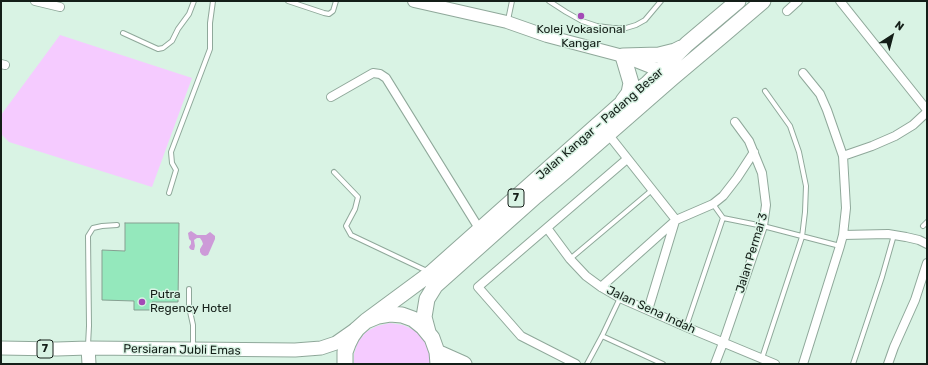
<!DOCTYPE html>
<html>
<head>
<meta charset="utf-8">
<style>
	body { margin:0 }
	#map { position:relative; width:928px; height:365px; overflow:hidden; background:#d9f3e4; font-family:Rubik,sans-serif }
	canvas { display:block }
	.frame { position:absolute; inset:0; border:2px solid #141e18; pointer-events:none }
	.north { position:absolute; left:872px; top:16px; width:40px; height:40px; -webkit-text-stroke:3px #d9f3e4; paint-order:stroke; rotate:36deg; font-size:11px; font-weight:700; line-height:16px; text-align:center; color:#141e18 }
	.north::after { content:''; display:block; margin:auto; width:14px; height:18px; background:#141e18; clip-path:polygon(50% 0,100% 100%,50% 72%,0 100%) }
</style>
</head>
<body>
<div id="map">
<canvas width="928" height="365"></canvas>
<div class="frame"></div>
<div class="north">N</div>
</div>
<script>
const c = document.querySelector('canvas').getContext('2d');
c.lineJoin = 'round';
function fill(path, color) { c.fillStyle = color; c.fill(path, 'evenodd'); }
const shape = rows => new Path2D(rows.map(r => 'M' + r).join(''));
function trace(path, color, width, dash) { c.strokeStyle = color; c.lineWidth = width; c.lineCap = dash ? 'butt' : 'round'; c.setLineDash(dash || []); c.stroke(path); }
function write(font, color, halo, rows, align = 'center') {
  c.font = font + ' Rubik,sans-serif'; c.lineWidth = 3; c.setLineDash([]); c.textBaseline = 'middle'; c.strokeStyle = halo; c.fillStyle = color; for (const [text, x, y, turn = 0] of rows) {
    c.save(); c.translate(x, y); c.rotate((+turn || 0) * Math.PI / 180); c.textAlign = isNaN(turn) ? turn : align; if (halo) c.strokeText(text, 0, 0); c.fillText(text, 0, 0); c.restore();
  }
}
const green = shape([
	[60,35,192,78,152,187,9,142,1,134,1,115],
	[390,323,403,325,414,330,424,339,430,348,433,364,354,364,354,354,358,342,366,332,377,326]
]);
const water = shape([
	[191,231,197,235,206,235,210,232,215,236,215,239,208,255,205,256,202,255,200,252,200,249,203,244,202,241,200,238,197,238,194,240,195,246,194,250,192,250,190,249,189,247,191,244,191,241,189,239,188,233]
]);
const building = shape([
	[125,223,179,223,178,302,152,302,152,310,134,310,134,301,102,300,102,250,125,251,125,223]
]);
const lane = shape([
	[288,1,324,13,329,14,333,11,336,1],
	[549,1,566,12,582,21,597,26,613,28,626,28,636,25,645,20,661,1],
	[508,20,512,1],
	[123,33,158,49,163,48,172,41,178,29,189,14,194,1],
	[334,172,358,197,355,209,346,226,351,235,427,271],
	[169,193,176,170,172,163,171,152,210,49,210,23,213,1],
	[713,204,723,218,763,226,840,246],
	[923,226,927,222],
	[570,259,652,190],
	[189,289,189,307,193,325,193,347],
	[686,327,723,218],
	[602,336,663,364],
	[88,345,89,326,88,236,93,228,102,226,117,225],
	[762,358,802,237,805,212,806,186,799,152,790,126,765,91],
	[587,364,602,336,620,298],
	[853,364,882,277,894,235]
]);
const street = shape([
	[35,1,60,7],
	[840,1,927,110],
	[787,11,798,1],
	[1,64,5,65],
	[331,97,373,73,380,74,386,78,480,230],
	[608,134,676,220],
	[843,156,872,146,895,136,913,125,927,112],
	[547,228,570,259,586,276,601,287,620,298,686,327,775,364],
	[843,235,888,234,906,237,919,240,927,244],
	[601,287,676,220,713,204,723,196,737,178,754,152],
	[648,310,675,221],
	[576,364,521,336,478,287,627,159],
	[715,364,723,343,763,226,766,205,762,173,749,141,735,122],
	[803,364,840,246,843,235,846,208,843,156,827,110,820,94,803,73],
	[888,364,894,347,915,300,927,263]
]);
const secondary = shape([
	[414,1,507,22,547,36,623,56,661,71]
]);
const primary = shape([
	[1,348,57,349,88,348,295,350,321,348,336,343,356,329],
	[88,348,89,364]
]);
const highway = shape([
	[623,101,629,93,631,83,623,56,659,55,675,51,681,48],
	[366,321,431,273,621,104,647,84,687,44,738,1],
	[428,332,424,317,427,299,435,286,536,196,568,169,672,78,722,36,763,1],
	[437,352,464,364],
	[345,364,345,352,348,344,352,336,357,329,366,321,378,316,390,314,402,315,413,319,423,327,432,338,437,352,438,364]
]);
const markers = [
	[581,16,4,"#a34ab6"],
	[142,302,4,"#a34ab6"]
];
const shields = [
	[516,198,16],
	[45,349,16]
];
const shieldNames = [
	["7",516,198],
	["7",45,349]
];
const poiNames = [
	["Kolej Vokasional",581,30],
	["Kangar",581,44],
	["Putra",150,295,"left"],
	["Regency Hotel",150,309,"left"]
];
const streetNames = [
	["Jalan Kangar – Padang Besar",600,124,-41],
	["Jalan Permai 3",752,253,-73],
	["Jalan Sena Indah",651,310,25],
	["Persiaran Jubli Emas",182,350,1]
];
fill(green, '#f5cbff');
fill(water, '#cd9ad8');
fill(building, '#94e8bc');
trace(building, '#869f91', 1);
trace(lane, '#8fa89a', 6);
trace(street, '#8fa89a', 10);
trace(secondary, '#8fa89a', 14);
trace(primary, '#8fa89a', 15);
trace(highway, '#8fa89a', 17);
trace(lane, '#fff', 4);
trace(street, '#fff', 8);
trace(secondary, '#fff', 12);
trace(primary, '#fff', 13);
trace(highway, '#fff', 15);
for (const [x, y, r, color] of markers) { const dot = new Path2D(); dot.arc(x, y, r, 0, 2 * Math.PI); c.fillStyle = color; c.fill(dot); trace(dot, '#d9f3e4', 1.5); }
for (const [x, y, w] of shields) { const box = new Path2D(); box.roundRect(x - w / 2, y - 9, w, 18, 3); c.fillStyle = '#d9f3e4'; c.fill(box); trace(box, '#141e18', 1); }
write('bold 11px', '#141e18', null, shieldNames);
write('12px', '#141e18', '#d9f3e4', poiNames);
write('12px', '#141e18', '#d9f3e4', streetNames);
</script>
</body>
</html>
